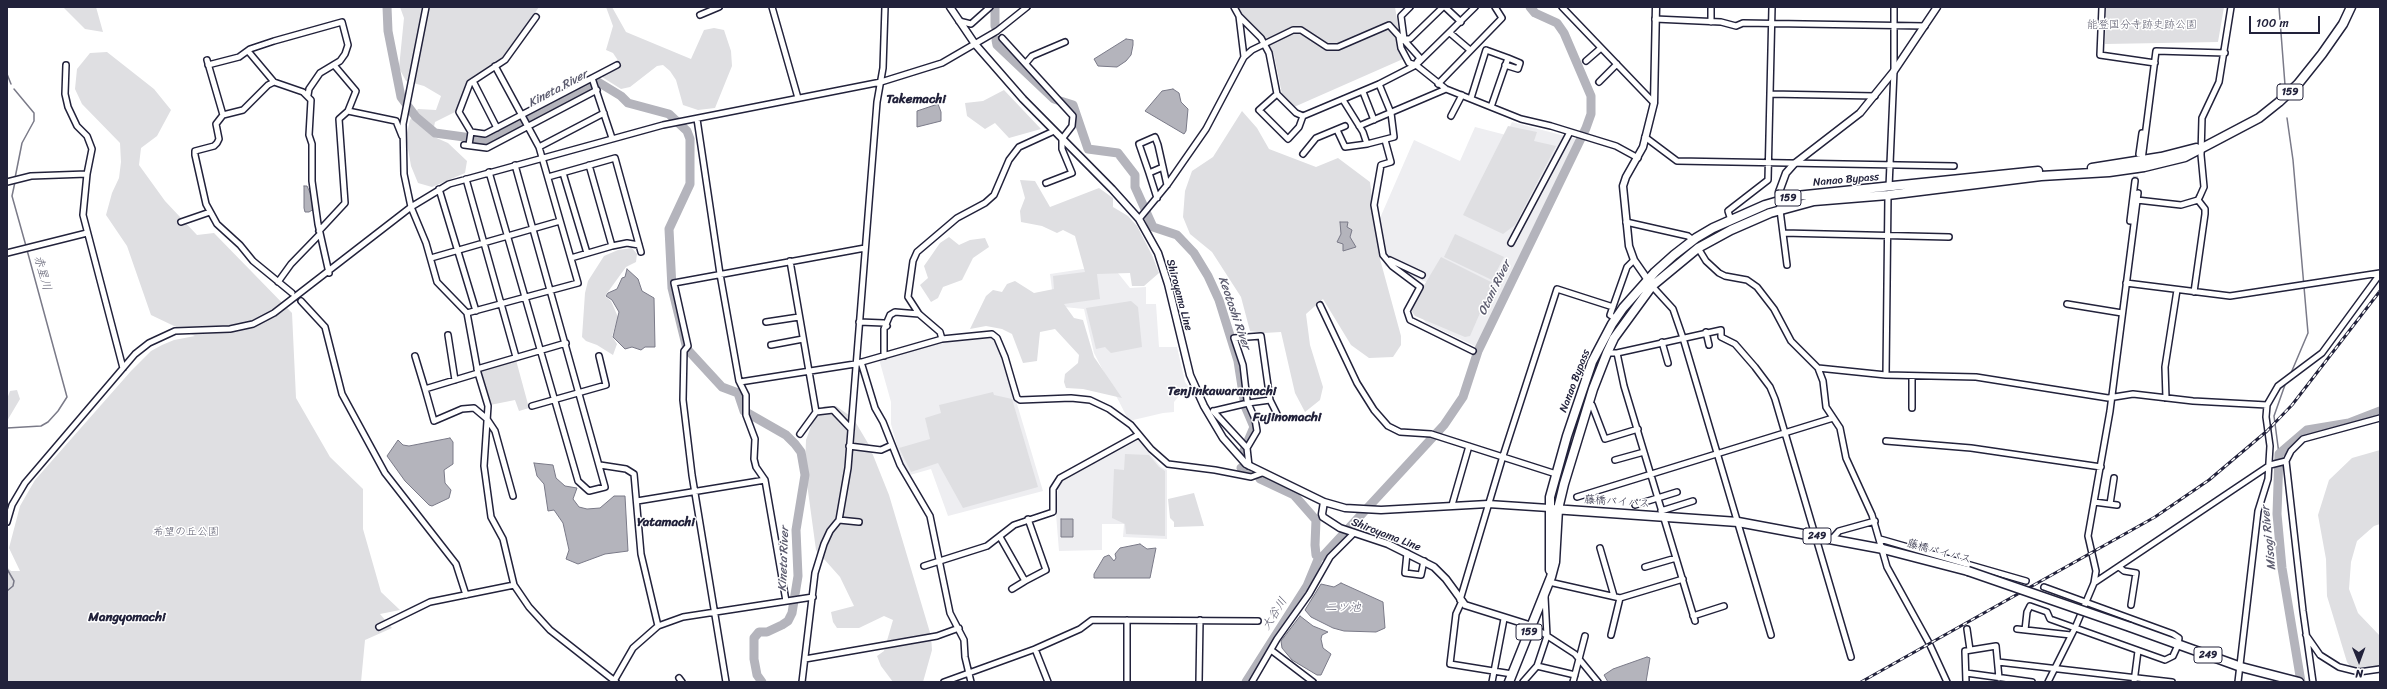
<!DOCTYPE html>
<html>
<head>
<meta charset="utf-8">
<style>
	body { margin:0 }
	#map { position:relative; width:2387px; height:689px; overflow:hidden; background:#fff; font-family:Sriracha,sans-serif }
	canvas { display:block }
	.frame { position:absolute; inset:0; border:8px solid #22223b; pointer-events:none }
	.north { position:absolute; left:2339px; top:641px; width:40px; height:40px; -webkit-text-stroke:3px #fff; paint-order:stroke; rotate:179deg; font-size:11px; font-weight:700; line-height:16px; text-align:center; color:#22223b }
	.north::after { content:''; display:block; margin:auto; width:14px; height:18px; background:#22223b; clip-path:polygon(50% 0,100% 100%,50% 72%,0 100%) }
	.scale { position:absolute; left:2249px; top:16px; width:71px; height:18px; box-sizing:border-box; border:2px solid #22223b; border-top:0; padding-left:5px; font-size:12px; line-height:14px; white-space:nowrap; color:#22223b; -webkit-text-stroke:3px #fff; paint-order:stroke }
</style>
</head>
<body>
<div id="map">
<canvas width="2387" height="689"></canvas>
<div class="frame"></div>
<div class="north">N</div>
<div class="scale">100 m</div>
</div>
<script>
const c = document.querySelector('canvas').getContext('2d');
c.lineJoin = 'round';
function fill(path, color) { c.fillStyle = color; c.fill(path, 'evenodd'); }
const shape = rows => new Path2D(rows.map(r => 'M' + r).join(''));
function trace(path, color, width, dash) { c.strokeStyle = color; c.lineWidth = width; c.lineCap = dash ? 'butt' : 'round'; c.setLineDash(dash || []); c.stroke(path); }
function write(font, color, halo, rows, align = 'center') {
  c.font = font + ' Sriracha,"Klee One",sans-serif'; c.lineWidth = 3; c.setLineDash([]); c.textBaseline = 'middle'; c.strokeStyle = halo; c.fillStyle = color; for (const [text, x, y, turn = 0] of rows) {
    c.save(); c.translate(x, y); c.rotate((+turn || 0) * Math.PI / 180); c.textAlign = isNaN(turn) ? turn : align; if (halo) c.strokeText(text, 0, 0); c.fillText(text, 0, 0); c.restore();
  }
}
const built = shape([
	[1512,122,1580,140,1523,251,1479,348,1426,323,1421,316,1436,286,1385,266,1377,225,1414,140,1460,161,1475,127,1506,135],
	[1096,267,1114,268,1130,288,1146,287,1146,304,1156,304,1159,347,1177,347,1185,382,1192,391,1179,396,1174,402,1174,412,1163,413,1129,421,1094,353,1084,309,1054,306,1050,274],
	[981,336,994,337,1003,357,1043,491,948,516,931,469,910,475,901,460,891,424,891,402,879,359,942,342],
	[1138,440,1161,467,1167,470,1167,539,1123,537,1124,524,1102,524,1102,550,1059,551,1056,514,1058,487,1063,481]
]);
const green = shape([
	[63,7,96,7,103,32,85,29],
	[400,7,539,7,502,60,470,81,457,111,435,122,432,136,448,143,467,161,465,173,432,187,418,183,411,166,406,137,410,120,418,109,436,110,441,96,424,86,406,81,399,68,404,18],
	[606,7,612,7,626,32,691,59,704,30,714,28,724,30,731,51,732,66,715,108,698,110,683,105,676,80,670,71,663,65,657,66,630,87,621,89,602,77,621,65,613,53,606,50,613,26],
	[1237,7,1395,7,1399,32,1396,37,1403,59,1294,107,1282,94,1274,55,1265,38,1242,15],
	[2106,7,2224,7,2218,42,2105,44],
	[107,52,154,89,171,110,157,136,141,148,139,165,165,201,197,235,214,233,292,313,296,398,330,457,363,489,363,529,381,592,400,610,380,614,392,628,365,640,361,682,7,682,7,567,11,571,20,571,9,548,20,506,35,480,131,371,151,351,162,345,174,340,195,336,151,315,127,246,106,215,112,193,119,178,121,162,120,143,82,104,75,89,77,69,90,53],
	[1004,90,1041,129,1009,138,995,123,985,129,967,116,965,103,983,101],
	[1242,111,1257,128,1269,149,1316,167,1338,158,1370,182,1380,259,1401,336,1401,345,1393,357,1369,358,1351,345,1323,299,1306,314,1310,345,1323,387,1320,400,1305,412,1295,393,1281,332,1264,333,1250,331,1241,297,1212,252,1190,234,1183,217,1185,191,1192,171,1213,157],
	[1508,126,1537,132,1534,141,1556,146,1515,225,1503,234,1463,215],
	[1020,180,1035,181,1050,207,1099,188,1113,198,1113,207,1128,216,1137,226,1152,255,1159,273,1144,286,1132,286,1130,273,1097,274,1100,299,1064,304,1074,318,1083,320,1094,357,1122,398,1083,389,1066,388,1064,382,1065,374,1078,363,1079,355,1055,329,1040,332,1037,361,1023,363,1012,334,1002,329,986,326,970,329,986,296,993,290,1002,292,1007,284,1015,281,1034,293,1054,289,1053,276,1085,272,1075,236,1063,230,1057,233,1042,226,1021,222,1020,211,1025,198],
	[1455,234,1504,257,1492,280,1444,257],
	[949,237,959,245,970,240,985,238,989,247,973,258,962,280,943,287,938,298,931,302,920,285,928,278,924,266,940,243],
	[632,248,637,254,636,262,626,267,605,296,611,301,618,317,612,336,617,344,613,355,597,345,586,341,582,337,585,293,588,281,604,256,618,250],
	[1441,257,1493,283,1470,336,1465,337,1415,316,1410,309],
	[1131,301,1138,307,1142,347,1111,353,1105,347,1096,349,1086,308],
	[516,360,529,408,519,411,515,400,490,405,480,373,481,370],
	[17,390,20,399,7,421,7,399,10,391],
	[993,392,994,395,1012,399,1038,487,963,508,938,463,911,472,899,448,930,439,925,418,941,413,939,405],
	[824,406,836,406,853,418,869,445,889,495,931,636,932,650,923,682,893,682,881,666,877,656,884,651,893,620,884,616,859,628,837,628,833,622,831,612,854,606,840,577,816,550,805,469,806,440,814,418],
	[2380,450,2380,524,2374,526,2357,541,2351,562,2349,589,2358,613,2380,636,2380,670,2372,672,2352,669,2347,662,2327,596,2326,559,2318,515,2329,480,2352,458],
	[1125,454,1149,455,1159,467,1165,471,1165,536,1126,534,1125,524,1112,518,1114,469,1124,470],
	[1194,493,1204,526,1174,527,1174,522,1170,518,1168,499]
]);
const water = shape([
	[1126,39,1133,40,1133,45,1131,55,1126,61,1117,67,1098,66,1094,59,1126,39],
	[1173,89,1179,93,1181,102,1188,109,1186,131,1184,134,1145,111,1162,91,1173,89],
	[938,104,941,112,941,121,917,127,917,111,938,104],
	[304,186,307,186,313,199,314,209,309,212,305,212,304,208,304,186],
	[1340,222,1348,222,1347,227,1352,230,1350,237,1356,247,1343,251,1343,244,1337,242,1341,234,1340,222],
	[627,269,638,279,642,291,654,298,655,347,645,347,641,350,632,347,625,349,613,337,619,312,612,300,606,296,608,293,617,289,622,278,625,277,627,269],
	[450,438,453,442,453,464,444,470,445,483,451,490,449,498,432,506,429,505,405,481,387,456,398,440,403,445,409,446,450,438],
	[534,463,553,465,556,478,565,486,577,488,573,499,579,507,587,509,600,508,614,496,625,496,628,551,605,554,578,564,566,559,569,550,563,523,554,510,548,511,544,484,537,476,534,463],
	[1061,519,1073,519,1073,537,1061,537,1061,519],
	[1140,544,1147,549,1156,548,1150,578,1094,578,1094,574,1104,557,1109,555,1114,561,1116,558,1115,554,1120,548,1140,544],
	[1341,583,1383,602,1385,628,1376,632,1344,631,1333,628,1311,617,1305,610,1321,584,1334,587,1341,583],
	[1300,616,1313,626,1328,632,1322,635,1321,639,1323,648,1331,654,1321,675,1317,675,1292,660,1282,648,1281,641,1300,616],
	[1647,657,1650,658,1646,682,1608,682,1604,675,1613,669,1647,657]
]);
const stream = shape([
	[2279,7,2285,85],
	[7,74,11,84],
	[14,89,34,113,34,121,22,143,15,178],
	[2287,118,2293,160,2308,333,2291,373],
	[15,182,12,196,26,246],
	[7,428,41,426,48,422,58,411,67,397,27,250],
	[2279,454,2274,416,2286,382],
	[7,561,7,568],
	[7,569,14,581,13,586,7,591]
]);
const river = shape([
	[387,7,388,31,401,97,416,117,435,133,486,140,598,82,621,96,628,103,669,114,687,131,690,139,690,184,669,229,672,288,687,349,722,387,738,393,744,411,786,435,795,444,801,452,805,475,796,530,798,576,792,613,788,621,782,625,767,632,759,632,754,638,754,659,757,675,762,682],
	[995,26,995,7],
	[996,40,997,45,1054,99,1073,105,1088,149,1118,153,1135,175,1135,187,1153,227,1177,235,1194,253,1208,276,1219,300,1238,361,1245,406,1254,427,1242,455],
	[1241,468,1247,473],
	[1260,479,1294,495,1316,520,1315,545,1316,555,1319,557],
	[1246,682,1307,586,1319,557,1323,556,1421,450,1444,425,1463,397,1478,351,1586,128,1591,114,1591,96,1564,33,1557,23,1535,13,1530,7],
	[2301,682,2282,568,2277,514,2279,454,2307,430,2349,423,2380,411]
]);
const minorTunnel = shape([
	[2135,181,2137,166]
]);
const minor = shape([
	[426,7,403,124,404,174,411,207,426,243,437,282,467,313,478,373,488,406,484,466,491,517,503,539,514,585,529,607,550,630,616,682],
	[772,7,798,98],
	[1234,7,1239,16,1244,57],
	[1410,7,1401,16,1404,39,1410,39,1443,7],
	[1445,7,1461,22],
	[1562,7,1654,103],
	[2102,7,2100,55,2155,63],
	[700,15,719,7],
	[1239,16,1261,38,1269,53,1277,94,1296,113,1303,116,1379,84,1416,65,1475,7],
	[536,17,505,60,470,83,459,112,471,132,485,134,617,65],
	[1655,19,1721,22,1736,26,1743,23,1925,26],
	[959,21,971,24,990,7],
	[1711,22,1711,7],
	[1450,33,1470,50],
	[1002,38,1073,116,1072,126,1062,139,1062,149,1072,173,1046,183],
	[1403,39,1420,58,1417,62],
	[248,51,274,82],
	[207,60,223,115],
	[1586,61,1601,48],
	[1026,63,1032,56,1065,42],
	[66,65,65,94,68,107,77,126,87,136,92,149,87,174,83,215,123,368],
	[208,65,239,57,250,49,274,41,342,22,348,45,345,54,340,61,320,73,309,89,308,95],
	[334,65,356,91,348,111],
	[1505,65,1518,69,1520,63,1508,58],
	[592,78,612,138],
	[473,81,497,128],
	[1599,82,1617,64],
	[1438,84,1502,18,1495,7],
	[1363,92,1374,120],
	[1277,94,1259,110,1288,139,1299,127,1303,116],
	[1770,94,1875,96],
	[1471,98,1486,50,1508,58,1491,107],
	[1343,100,1363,132,1367,144,1394,137,1391,113,1379,84],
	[1451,116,1462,95],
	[697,119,720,274,739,381,746,395,746,415,755,439,754,459,756,467,765,480,786,601],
	[1359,126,1446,89],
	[1337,130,1345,147,1367,144],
	[1645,137,1677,161,1954,166],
	[1385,140,1391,162,1381,165,1374,205,1383,255,1392,266,1420,287,1407,311,1410,320,1473,351],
	[464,145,487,148,597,90],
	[469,145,471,132],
	[539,147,604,113],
	[1303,154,1316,138,1345,126],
	[2139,154,2142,133],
	[2142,160,2156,51,2225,53],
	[589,165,612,246],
	[1163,167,1149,173,1139,144,1155,137,1158,145,1167,185],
	[489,172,578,481,589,491,605,487,515,165],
	[563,173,587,253],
	[1149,173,1157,198],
	[548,177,615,158,641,252],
	[466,179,516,357],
	[7,182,31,176,87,174],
	[1889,187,1894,71,1894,7],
	[439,189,476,311],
	[2137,200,2181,205,2198,200,2200,196,2204,187,2201,155,2202,118,2219,82,2231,7],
	[1780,210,1787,265],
	[1139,219,1167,185,1206,129,1244,57,1252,50,1293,30,1301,30,1327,47,1338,47,1389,25,1399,36,1401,48,1409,63,1416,65,1446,89,1521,119,1551,126,1616,146,1638,158],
	[1731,220,1728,211,1768,180,1772,7],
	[2134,221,2130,221,2135,181],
	[181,222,210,212],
	[1626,222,1688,236,1693,240],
	[319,231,345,203,339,119,348,111,396,121,402,136],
	[1783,233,1949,237],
	[1511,243,1570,132],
	[1698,248,1706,261,1719,273,1725,276,1747,280,1757,287,1774,309,1791,341,1818,368,1823,381,1826,407,1840,428,1846,458,1872,515,1887,567,1929,643,1947,682],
	[7,253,87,233],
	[431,258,560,221],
	[571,258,612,246,627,243,639,245],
	[1390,260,1422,275],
	[790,261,816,412,833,410,851,429],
	[278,282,291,264,320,234],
	[2126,283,2230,296,2380,273],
	[1652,286,1673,309,1683,338,1771,635],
	[2194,292,2205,214,2205,209,2198,200],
	[292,293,253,261,240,245,217,224,206,204,195,155,195,151,214,146,217,143,219,139,216,124,223,115,243,110,268,85,274,82,303,92,311,100,309,135,312,144,312,181,318,224,329,273],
	[301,301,325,327,342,394,385,473,456,564,466,595],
	[2067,304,2122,313],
	[1320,305,1357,383,1374,410,1388,426,1400,432,1431,434,1556,474],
	[467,313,578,283,539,147,495,66],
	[1616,319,1610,315,1627,267,1634,260],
	[766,322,799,317],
	[859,322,884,323,887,326],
	[1706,332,1709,345],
	[448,335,455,380],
	[942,339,940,332,919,314,908,297,913,261,917,252,957,218,985,203,994,195,1009,160,1019,147,1054,131],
	[1662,342,1668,363],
	[771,345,803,339],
	[1607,353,1617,353,1721,330,1721,337,1735,344,1755,367,1770,387,1775,399,1851,657],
	[1617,353,1624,386,1695,621],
	[415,356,425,389],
	[884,356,884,329,890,315,895,312,919,314],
	[861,362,875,408,883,422,900,465,930,516,950,613,964,640,965,657,971,682],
	[1818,368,1886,375,1976,377,2108,398,2133,394,2193,401,2267,405],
	[477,369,566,343],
	[478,373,425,389,434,421,462,409,474,408,487,419,495,431,513,496],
	[1886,375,1888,195],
	[740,382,855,364,942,339,992,334,997,338,1005,357,1017,398,1020,400,1071,398,1090,400,1109,409,1131,425,1151,449,1168,464,1215,470,1251,477,1262,473],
	[2166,398,2165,367,2177,290],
	[1270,400,1277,414],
	[1588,404,1592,405,1605,439,1638,429],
	[532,406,606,385,599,356],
	[1912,408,1912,376],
	[1213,411,1247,448,1249,466],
	[1214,411,1248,403,1270,400,1261,336,1234,338,1243,365,1247,400,1248,403,1255,419,1257,431,1247,448],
	[800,434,816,412],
	[1886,441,1971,448,2101,467],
	[849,446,881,450,892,445],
	[1615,460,1644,452],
	[2286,461,2303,611,2313,682],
	[600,465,626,469,634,474,641,554,658,626],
	[1577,497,1833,418],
	[637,501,765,480],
	[2094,502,2117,505],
	[2110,504,2114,478],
	[1452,505,1469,446],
	[1635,505,1677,492],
	[1661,511,1693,501],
	[839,520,859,522],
	[7,522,12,505,25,483,135,354,149,343,175,331,230,329,253,324,274,313,411,207,449,184,663,125,881,82,942,63,997,31,1027,7],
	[1000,537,1025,581,1046,570,1028,519],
	[1832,539,1839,531,1875,521],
	[1880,539,2026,581],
	[1600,548,1614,596],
	[1407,553,1405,573,1421,575,1424,561],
	[924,566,987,546,1014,525,1053,512,1053,489,1060,478,1138,435],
	[1645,567,1676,558],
	[2119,567,2124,571,2136,573,2131,605],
	[1549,582,1620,598,1683,579],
	[2094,583,2270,465,2286,461,2291,451,2303,439,2380,418],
	[1012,589,1025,581],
	[1460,600,1503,456,1557,289,1613,307],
	[1462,601,1456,614,1450,664,1512,674],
	[1693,616,1724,606],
	[1532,626,1575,654,1598,682],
	[379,627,430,602,514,585],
	[1967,629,1970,650],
	[2017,629,2071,635],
	[2025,630,2027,612,2030,606,2047,612,2050,619,2165,660,2173,656,2178,645,2179,638,2173,634,2044,587],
	[1611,635,1620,598],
	[2306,635,2320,655,2339,667,2359,672,2380,669],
	[1035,649,1048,682],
	[1271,650,1313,682],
	[805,659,937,636,959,628],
	[1998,662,2172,682],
	[1537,666,1575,675],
	[1966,673,2032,682],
	[679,678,682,682],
	[614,681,633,648,658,626,683,617,813,597],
	[726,682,692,475,683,400,684,351,688,346,674,283,865,248],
	[802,682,815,573,824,544,830,531,839,520,848,468,877,102,883,68,885,7],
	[944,682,1035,649,1080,629,1092,620,1258,621],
	[1127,682,1127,620],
	[1199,682,1200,620],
	[1252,682,1277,639,1309,594,1330,557,1353,534],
	[1492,682,1504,619],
	[1523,682,1537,666,1547,636,1545,597],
	[1573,682,1585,636],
	[1966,682,1965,651,1996,646,1999,678],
	[2048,682,2075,628,2094,583,2096,571,2088,536,2110,411,2138,193],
	[2134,682,2138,651],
	[2238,682,2258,511,2268,479,2270,446,2266,417,2267,405,2278,386,2322,353,2380,274]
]);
const major = shape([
	[950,7,975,44,1023,99,1112,189,1139,219,1158,253,1168,284,1190,375,1204,406,1223,438,1246,464,1324,502,1345,508,1381,510,1488,504,1549,508],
	[1780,205,1779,192,1786,173,1794,164,1860,113,1894,71,1937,7],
	[1650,283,1634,260,1629,246,1623,186,1626,177,1643,147,1654,103,1656,7],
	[1324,502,1322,514,1323,517,1340,528,1388,544,1434,567,1446,579,1465,605,1532,626]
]);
const highway = shape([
	[2092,168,2161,157,2196,148],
	[1553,509,1738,522,1883,549,1968,571],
	[1550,570,1550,497,1567,436,1592,362,1612,324,1623,308,1655,272,1674,255,1696,238,1713,228,1765,205,1796,196,2038,171],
	[2130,627,2241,667,2299,682],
	[1509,682,1551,577,1555,562,1558,509,1564,484,1593,389,1607,353,1614,338,1652,286,1698,248,1731,230,1770,213,1814,201,1888,195,2041,176,2109,172,2144,167,2185,157,2259,118,2279,102,2298,84,2322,54,2343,24,2351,7]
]);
const rail = shape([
	[1861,682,2155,517,2209,480,2267,431,2292,405,2380,291]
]);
const highwayBridge = shape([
	[1968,571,2130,627]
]);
const shields = [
	[2290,92,26],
	[1788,198,26],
	[1817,536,28],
	[1529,632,26],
	[2208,655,28]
];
const shieldNames = [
	["159",2290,92],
	["159",1788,198],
	["249",1817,536],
	["159",1529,632],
	["249",2208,655]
];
const parkNames = [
	["能登国分寺跡史跡公園",2142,25],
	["希望の丘公園",186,532]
];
const streetNames = [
	["Nanao Bypass",1846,180,-5],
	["Shiroyama Line",1179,295,75],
	["Nanao Bypass",1575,381,-69],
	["藤橋バイパス",1617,502,4],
	["Shiroyama Line",1386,535,21],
	["藤橋バイパス",1939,552,15]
];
const waterNames = [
	["Kineta River",558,89,-28],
	["赤星川",42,273,75],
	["Otani River",1495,288,-64],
	["Keotoshi River",1234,313,71],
	["Misogi River",2269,538,-96],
	["Kineta River",784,559,-88],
	["二ツ池",1343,608],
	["大谷川",1275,614,-58]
];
const quarterNames = [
	["Takemachi",916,100],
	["Tenjinkawaramachi",1222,392],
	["Fujinomachi",1287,418],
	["Yatamachi",666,523],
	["Mangyomachi",127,618]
];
fill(built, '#eeeef1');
fill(green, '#dfdfe2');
fill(water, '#b4b4bc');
trace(water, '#7a7a88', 1);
trace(stream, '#7a7a88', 1.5);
trace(river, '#b4b4bc', 9);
trace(minorTunnel, '#d3d3d8', 5, [5, 2.5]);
trace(minor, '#22223b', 8);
trace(major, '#22223b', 9);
trace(highway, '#22223b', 11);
trace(minor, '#fff', 5);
trace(major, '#fff', 6);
trace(highway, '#fff', 8);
trace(rail, '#22223b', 3);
trace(rail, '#fff', 1.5, [4.5]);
trace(highwayBridge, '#22223b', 11, []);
trace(highwayBridge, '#fff', 8);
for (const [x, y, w] of shields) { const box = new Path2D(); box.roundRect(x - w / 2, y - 8, w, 16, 3); c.fillStyle = '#fff'; c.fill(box); trace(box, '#22223b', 1); }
write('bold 10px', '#22223b', null, shieldNames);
write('11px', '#5b5b6d', '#fff', parkNames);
write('11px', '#22223b', '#fff', streetNames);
write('italic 12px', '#5c5c6f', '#fff', waterNames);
write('bold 13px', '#22223b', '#fff', quarterNames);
</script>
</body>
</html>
